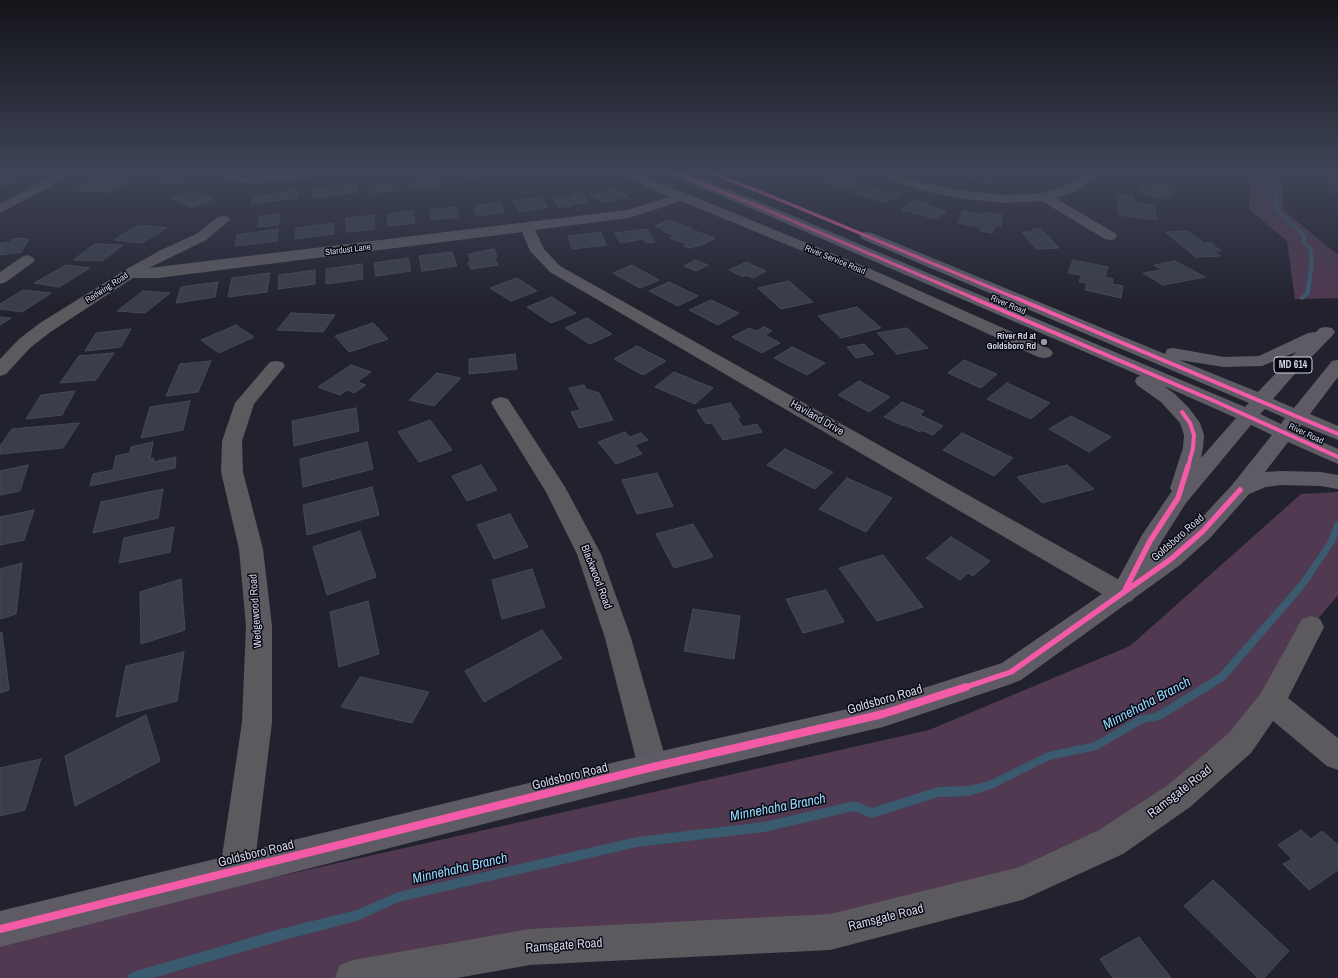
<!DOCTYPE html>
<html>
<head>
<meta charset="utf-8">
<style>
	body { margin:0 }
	canvas { display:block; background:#22222e }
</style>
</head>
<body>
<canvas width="1338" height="978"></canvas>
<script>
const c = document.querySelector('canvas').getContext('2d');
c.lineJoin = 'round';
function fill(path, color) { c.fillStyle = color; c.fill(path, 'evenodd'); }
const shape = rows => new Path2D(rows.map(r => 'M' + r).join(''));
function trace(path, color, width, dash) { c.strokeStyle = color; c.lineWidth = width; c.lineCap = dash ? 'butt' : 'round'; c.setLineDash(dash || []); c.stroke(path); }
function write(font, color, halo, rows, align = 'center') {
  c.font = font + ' "Archivo Narrow",sans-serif'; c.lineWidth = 3; c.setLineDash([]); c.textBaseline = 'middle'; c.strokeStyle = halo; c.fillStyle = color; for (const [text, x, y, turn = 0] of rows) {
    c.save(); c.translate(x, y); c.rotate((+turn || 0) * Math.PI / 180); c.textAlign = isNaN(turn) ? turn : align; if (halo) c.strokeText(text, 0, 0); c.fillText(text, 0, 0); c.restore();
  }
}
const forest = shape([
	[1250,171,1282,171,1283,210,1338,255,1338,298,1295,299,1287,241,1249,209],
	[1338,492,1338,595,1311,627,1271,702,1111,842,830,932,353,978,0,978,0,939,929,730,1130,646,1301,494]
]);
const stream = shape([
	[1272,171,1276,171,1278,209,1306,235,1306,242,1312,248,1314,262,1310,294,1302,300,1299,298,1305,293,1310,262,1308,248,1302,242,1302,236,1274,209,1272,171],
	[1338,521,1338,534,1335,542,1305,587,1225,680,1160,720,1143,723,1097,750,1049,760,991,789,968,796,938,797,872,818,854,811,764,832,637,847,398,902,357,921,280,941,153,978,127,978,129,974,133,972,280,929,357,910,398,892,637,837,764,822,854,801,872,808,938,787,968,786,987,782,1048,752,1095,742,1138,716,1155,713,1219,674,1299,583,1328,541,1335,522,1338,521]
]);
const building = shape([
	[457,171,502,171,503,176,459,180,457,171],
	[521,171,558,171,523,176,521,171],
	[962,171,993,175,992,182,949,176,950,172,962,173,962,171],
	[1016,171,1045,171,1026,182,1007,176,1016,171],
	[1153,171,1183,171,1180,180,1152,174,1153,171],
	[833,172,860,182,844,189,817,179,833,172],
	[168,173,197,174,183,184,154,183,168,173],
	[8,174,22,179,0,186,0,176,8,174],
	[442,176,442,186,410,189,411,179,442,176],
	[90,178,132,179,112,192,69,191,90,178],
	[1325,178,1338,180,1338,192,1332,192,1325,178],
	[398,179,398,190,370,193,370,183,387,182,387,180,398,179],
	[1154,180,1179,187,1164,199,1139,192,1154,180],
	[357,184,358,192,312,198,312,189,357,184],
	[869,186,884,192,887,191,900,195,885,202,854,194,869,186],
	[298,189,296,198,251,204,254,196,273,194,274,192,288,192,288,190,298,189],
	[615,189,628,196,604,203,591,195,615,189],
	[192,190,214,199,192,207,170,198,192,190],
	[582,193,587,203,572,204,572,206,558,207,553,198,575,197,574,194,582,193],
	[1117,194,1133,196,1134,203,1154,205,1157,220,1119,215,1117,194],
	[541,197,548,207,520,212,513,201,541,197],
	[913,200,929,204,927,206,946,211,937,219,902,210,913,200],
	[500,202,504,212,477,216,474,206,500,202],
	[456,207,458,217,431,220,430,210,456,207],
	[413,211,415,223,388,226,387,214,413,211],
	[963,211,984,215,984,212,1002,215,1001,226,995,226,992,233,980,231,981,227,958,223,963,211],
	[280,214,278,225,257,227,260,216,280,214],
	[374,215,375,229,346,232,346,218,374,215],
	[669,220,691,228,689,229,715,238,704,244,689,248,684,246,687,244,670,238,674,236,663,231,665,230,655,226,669,220],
	[333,223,334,234,295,239,296,228,333,223],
	[139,225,167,228,142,243,114,240,139,225],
	[278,229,277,241,235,246,237,235,278,229],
	[647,229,655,242,646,243,643,239,621,243,614,233,647,229],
	[1032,229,1041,229,1059,248,1036,249,1022,232,1034,232,1032,229],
	[1187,231,1204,243,1211,243,1221,251,1214,251,1220,256,1196,257,1165,232,1187,231],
	[601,232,606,245,572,249,568,236,601,232],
	[24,238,22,240,29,239,21,252,0,255,1,243,11,242,12,239,24,238],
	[95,244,123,245,102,261,73,260,95,244],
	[494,249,497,257,494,257,498,265,471,269,468,262,471,261,468,254,494,249],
	[452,252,457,266,422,271,419,256,452,252],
	[408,258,411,271,376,276,374,263,408,258],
	[695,260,708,265,696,271,684,266,695,260],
	[1073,260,1108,267,1105,277,1113,279,1112,284,1123,286,1121,298,1085,290,1087,283,1079,282,1081,275,1068,273,1073,260],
	[1175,261,1205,277,1163,285,1143,273,1162,270,1154,265,1175,261],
	[746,262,766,271,753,278,746,275,743,277,729,270,746,262],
	[362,264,363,279,326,284,326,269,362,264],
	[66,265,90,268,59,287,34,283,66,265],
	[632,265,659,280,640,288,613,273,632,265],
	[315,270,315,284,278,289,279,275,315,270],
	[270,273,267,292,228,297,232,278,270,273],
	[517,278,537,291,511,301,490,288,517,278],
	[789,281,813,302,781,309,758,288,789,281],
	[218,282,215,297,176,303,181,287,218,282],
	[669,282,698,296,678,306,649,291,669,282],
	[23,290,51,293,22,312,0,309,0,304,23,290],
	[143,291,170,293,145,313,117,311,143,291],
	[552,297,576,313,551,323,527,307,552,297],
	[711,300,739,313,718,325,689,310,711,300],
	[857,307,881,328,841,338,818,316,857,307],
	[291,313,335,315,323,332,277,330,291,313],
	[0,317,11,318,0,325,0,317],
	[587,318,612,334,590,344,565,328,587,318],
	[373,323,388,339,349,352,335,336,373,323],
	[236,325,254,337,219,353,201,340,236,325],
	[764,327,772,331,765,335,780,343,762,353,732,337,749,328,756,331,764,327],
	[907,328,928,348,897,354,877,333,907,328],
	[131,329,121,347,85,351,96,333,131,329],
	[864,344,874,354,856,358,847,347,864,344],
	[637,346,666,361,643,375,614,359,637,346],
	[792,347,825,363,807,375,774,358,792,347],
	[114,353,96,380,60,383,79,356,114,353],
	[515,354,517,369,469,374,469,359,515,354],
	[964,360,997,374,981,388,948,373,964,360],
	[211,361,198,392,166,396,180,364,211,361],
	[351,365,371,372,357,382,366,385,354,393,347,390,340,395,318,387,351,365],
	[674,372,713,388,695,404,655,387,674,372],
	[437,373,461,378,434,406,409,400,437,373],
	[859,381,890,397,869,412,838,395,859,381],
	[1007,383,1050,403,1031,419,987,399,1007,383],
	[584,385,586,389,599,393,613,420,579,428,571,412,580,410,569,388,584,385],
	[75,391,62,415,26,419,41,395,75,391],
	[190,401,183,430,141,438,150,407,190,401],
	[902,402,924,411,920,415,943,426,933,435,921,430,920,432,905,425,904,426,884,417,902,402],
	[730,403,740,417,737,418,743,427,757,424,762,432,723,440,712,423,706,424,697,410,730,403],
	[356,408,359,431,294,446,292,421,356,408],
	[1071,416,1111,437,1089,452,1049,429,1071,416],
	[430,420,452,450,419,462,398,432,430,420],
	[79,423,63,448,0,454,0,446,12,429,79,423],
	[625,432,630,437,641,433,648,440,635,445,642,454,616,464,598,442,625,432],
	[962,433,1013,458,994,476,943,450,962,433],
	[153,442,150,459,154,458,153,462,176,457,175,468,90,486,93,474,113,470,116,456,130,453,131,447,153,442],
	[367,442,373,469,303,487,300,459,367,442],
	[785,449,833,472,815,489,767,465,785,449],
	[28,465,20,491,0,495,0,471,28,465],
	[481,465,497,490,467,501,452,476,481,465],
	[1067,465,1094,489,1042,503,1017,477,1067,465],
	[657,473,673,506,637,514,622,480,657,473],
	[847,478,892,498,866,532,819,509,847,478],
	[372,487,379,515,307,535,303,505,372,487],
	[163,489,158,518,93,533,101,502,163,489],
	[34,510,24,540,0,545,0,517,34,510],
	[510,514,528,547,494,559,477,525,510,514],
	[693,524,713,557,674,568,656,534,693,524],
	[174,527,170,552,119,563,124,538,174,527],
	[360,531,376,577,327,595,313,547,360,531],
	[951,537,990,561,973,576,968,573,960,580,926,558,951,537],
	[883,555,923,607,877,621,839,568,883,555],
	[22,563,16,614,0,619,0,569,22,563],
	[532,569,545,607,502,619,492,580,532,569],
	[181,579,185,630,141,644,140,592,181,579],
	[826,590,844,622,803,633,786,599,826,590],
	[368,601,379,654,339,667,330,612,368,601],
	[693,609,740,616,734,659,684,651,693,609],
	[542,630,562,658,484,702,465,671,542,630],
	[2,632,9,690,0,693,0,633,2,632],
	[184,652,177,701,116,717,126,666,184,652],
	[360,677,429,692,412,723,341,707,360,677],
	[146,715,160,761,75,806,65,756,146,715],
	[41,759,25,810,0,816,0,768,41,759],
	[1301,830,1311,839,1322,831,1338,845,1338,870,1309,890,1283,864,1292,859,1278,845,1301,830],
	[1213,880,1289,951,1264,978,1258,978,1184,906,1213,880],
	[1139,937,1171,978,1113,978,1100,959,1139,937]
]);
const minor = shape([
	[61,171,76,171,74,174,0,213,0,204,61,171],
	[302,171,348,171,346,174,342,175,254,183,228,181,224,180,222,177,224,174,228,173,254,175,302,171],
	[617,171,634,171,687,194,873,270,1050,349,1053,353,1050,357,1044,358,1038,357,863,276,681,201,629,218,535,230,544,249,560,266,1132,587,1136,594,1132,601,1123,604,1114,601,550,272,530,251,522,232,158,278,133,278,52,331,31,347,6,374,0,376,0,359,19,339,40,323,125,270,161,250,196,234,218,217,223,216,228,217,230,220,206,240,149,268,627,210,670,197,619,174,617,171],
	[873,171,891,171,929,184,956,190,1005,195,1043,193,1065,186,1092,171,1107,171,1075,192,1055,198,1115,233,1117,236,1115,239,1110,240,1105,239,1042,201,1005,203,956,198,920,190,875,174,873,171],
	[27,255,32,257,35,260,32,263,6,282,0,284,0,272,22,257,27,255],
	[276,361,282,362,285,366,254,404,242,441,243,472,263,549,272,626,272,722,254,870,249,882,237,887,225,882,220,870,242,722,246,626,239,549,221,472,222,441,235,403,270,362,276,361],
	[501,397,508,399,565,487,601,554,631,638,668,767,664,777,653,781,642,777,638,767,605,638,577,554,546,492,491,403,494,399,501,397],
	[1311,616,1320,619,1324,627,1288,698,1338,738,1338,770,1327,766,1273,721,1251,753,1190,807,1123,854,1022,900,830,950,530,965,457,978,335,978,340,965,353,960,530,929,830,914,1020,867,1099,830,1168,785,1229,733,1261,693,1302,619,1311,616]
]);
const major = shape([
	[664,171,681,171,760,202,1245,407,1249,403,862,239,860,236,862,233,867,232,872,233,1165,354,1167,349,1173,348,1224,357,1259,356,1308,333,1316,332,1320,328,1326,327,1332,328,1335,332,1332,336,1293,376,1273,399,1294,408,1332,361,1338,360,1338,377,1310,414,1338,426,1338,440,1301,425,1297,431,1338,449,1338,464,1288,442,1265,472,1281,471,1321,472,1338,475,1338,489,1321,486,1281,485,1266,487,1249,494,1210,538,1180,565,1021,680,1011,684,883,727,653,781,0,947,0,911,653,753,883,701,1002,663,1115,585,1142,535,1172,491,1170,488,1183,448,1184,435,1180,423,1161,402,1137,385,1135,381,1137,377,1141,376,750,208,666,174,664,171],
	[1296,352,1258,392,1179,360,1224,367,1262,366,1296,352],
	[1164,386,1236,418,1201,458,1203,448,1204,435,1200,423,1189,408,1175,394,1164,386],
	[1265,409,1285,418,1281,424,1260,414,1265,409],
	[1251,425,1272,435,1232,485,1194,526,1153,559,1160,544,1186,503,1251,425]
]);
const cyclewayFar3 = shape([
	[670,171,755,205,976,299],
	[706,171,773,197,1018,299]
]);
const cyclewayFar2 = shape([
	[973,298,1212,400,1338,457],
	[1016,298,1338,434],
	[1182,412,1190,423,1194,435,1193,448,1188,467]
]);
const cyclewayFar1 = shape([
	[1124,592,1150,541,1178,498,1188,466],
	[963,688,1011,672,1171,559,1202,532,1240,490]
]);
const cycleway = shape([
	[0,929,653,767,883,714,966,687]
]);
const markers = [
	[1044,342,4,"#9496a4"]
];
const farStreetnames = [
	["Stardust Lane",348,250,-7],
	["River Service Road",835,260,22],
	["Redwing Road",107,288,-33],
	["River Road",1008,305,23],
	["River Road",1306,434,25]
];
const farPoinames = [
	["River Rd at",1036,337],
	["Goldsboro Rd",1036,347]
];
const shields = [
	[1293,365,38]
];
const shieldNames = [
	["MD 614",1293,365]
];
const streetNames = [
	["Haviland Drive",817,418,30],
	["Goldsboro Road",1178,538,-41],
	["Blackwood Road",596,577,69],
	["Wedgewood Road",256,611,-94]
];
const nearStreetnames = [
	["Goldsboro Road",885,700,-16],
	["Goldsboro Road",570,777,-14],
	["Ramsgate Road",1180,792,-38],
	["Goldsboro Road",256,854,-14],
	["Ramsgate Road",886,918,-14],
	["Ramsgate Road",564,946,-4]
];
const nearWaternames = [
	["Minnehaha Branch",1147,704,-28],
	["Minnehaha Branch",778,808,-11],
	["Minnehaha Branch",460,869,-13]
];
fill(forest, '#503951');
fill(stream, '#3a5b6f');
fill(building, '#3a3e49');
trace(building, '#464955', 1);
fill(minor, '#5c5a5f');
fill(major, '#5e5b64');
trace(cyclewayFar3, '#f35aa7', 3);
trace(cyclewayFar2, '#f35aa7', 4);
trace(cyclewayFar1, '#f35aa7', 5.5);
trace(cycleway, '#f35aa7', 8);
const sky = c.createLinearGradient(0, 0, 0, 308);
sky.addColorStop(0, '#131319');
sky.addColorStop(0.56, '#3e4457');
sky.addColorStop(1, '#3e445700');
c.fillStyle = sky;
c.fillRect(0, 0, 1338, 308);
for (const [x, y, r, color] of markers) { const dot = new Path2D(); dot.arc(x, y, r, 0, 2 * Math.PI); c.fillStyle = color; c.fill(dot); trace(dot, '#080913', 1.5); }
write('9px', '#d2d4e4', '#080913', farStreetnames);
write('bold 9px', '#d2d4e4', '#080913', farPoinames, 'right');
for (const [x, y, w] of shields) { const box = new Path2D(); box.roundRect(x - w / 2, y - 8, w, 16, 3); c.fillStyle = '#080913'; c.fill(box); trace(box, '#d2d4e4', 1); }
write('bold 10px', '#d2d4e4', null, shieldNames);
write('11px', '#d2d4e4', '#080913', streetNames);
write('13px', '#d2d4e4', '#080913', nearStreetnames);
write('italic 14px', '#95d7fc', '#080913', nearWaternames);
</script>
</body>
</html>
